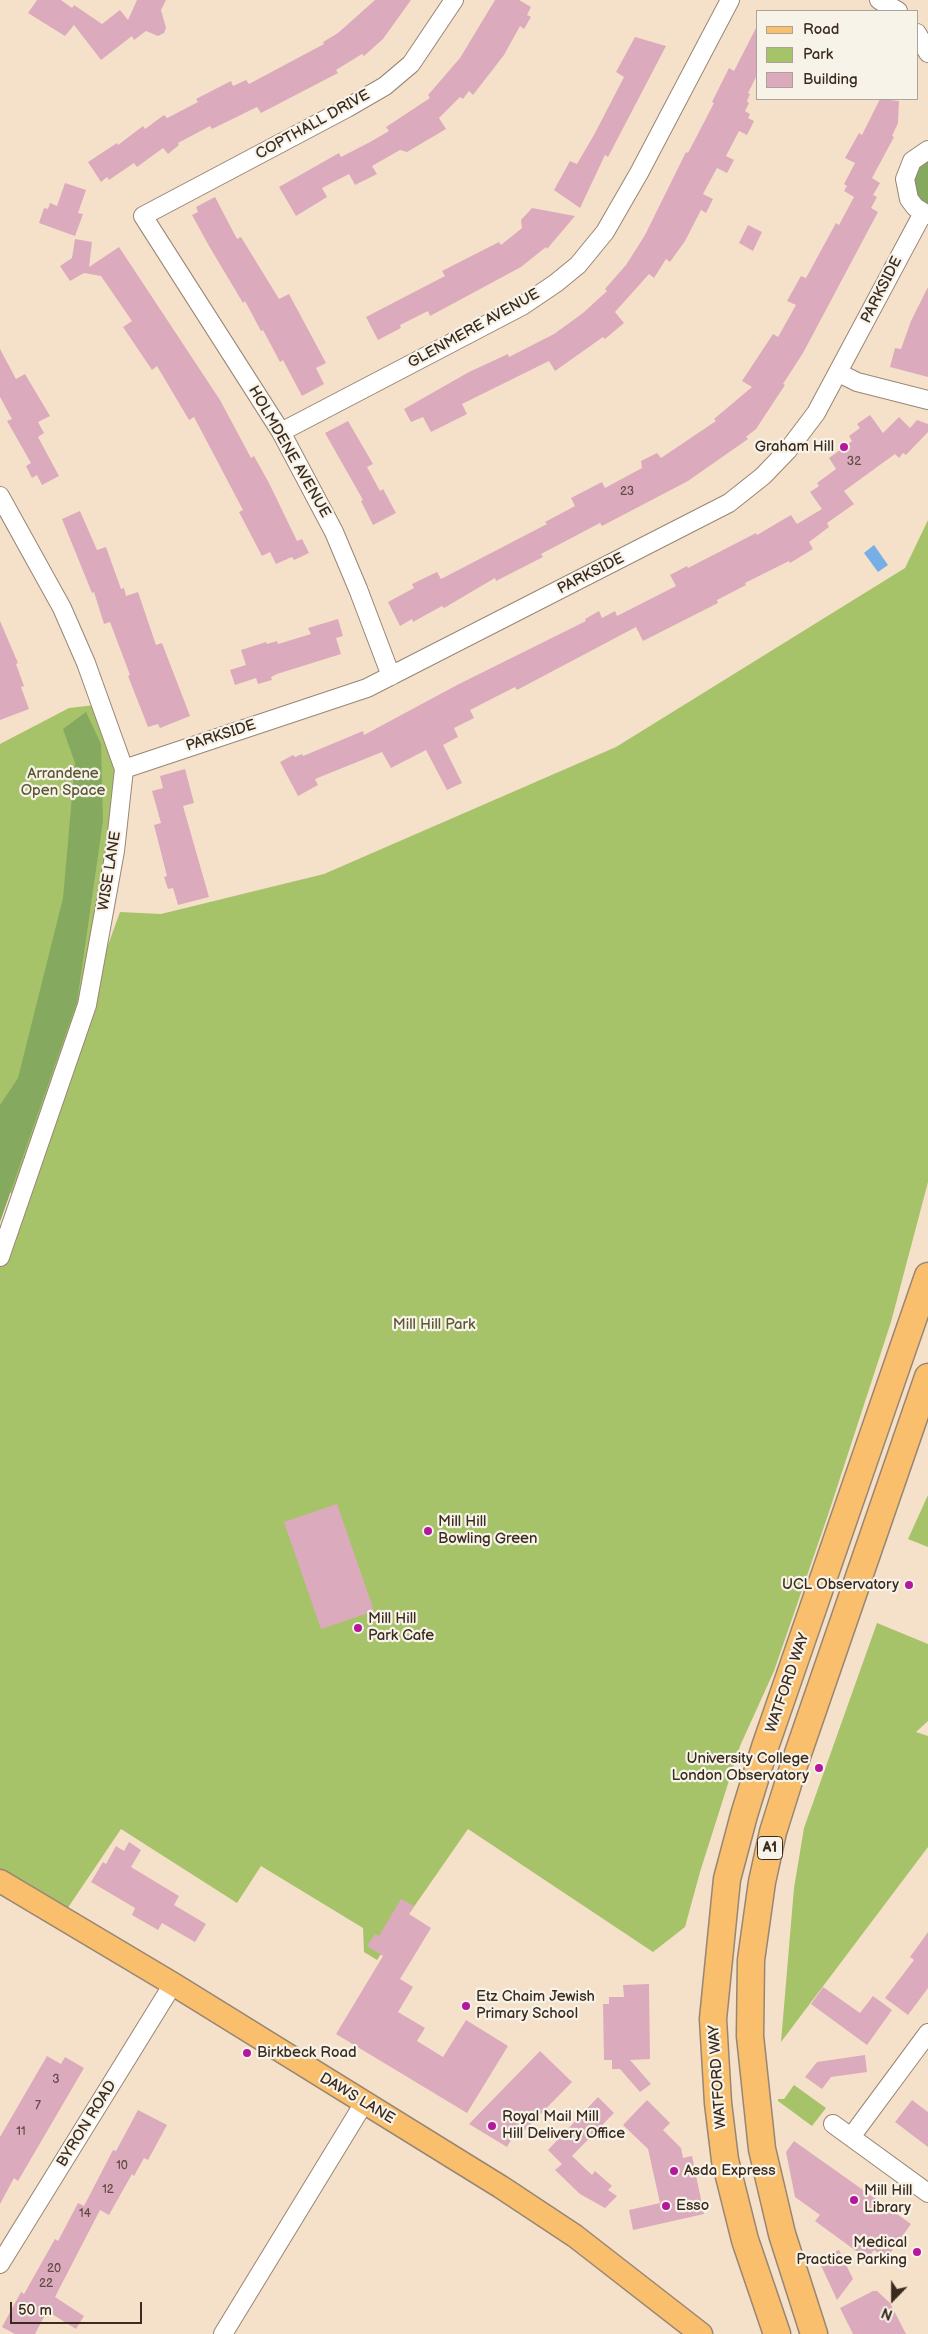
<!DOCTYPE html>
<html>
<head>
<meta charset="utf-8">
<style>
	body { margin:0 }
	#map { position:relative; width:928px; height:2334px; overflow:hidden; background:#f5e1c9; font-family:"Balsamiq Sans",sans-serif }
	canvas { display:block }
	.legend { position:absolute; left:756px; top:10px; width:162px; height:90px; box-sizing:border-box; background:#f7f3e8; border:1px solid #aca397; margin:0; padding:6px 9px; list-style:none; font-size:15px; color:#3b2a1e }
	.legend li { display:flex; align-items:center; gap:10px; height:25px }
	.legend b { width:25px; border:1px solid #aca397 }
	.north { position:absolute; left:868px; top:2274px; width:50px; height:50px; -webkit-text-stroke:4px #f7f3e8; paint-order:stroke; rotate:202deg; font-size:14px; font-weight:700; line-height:20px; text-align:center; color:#3b2a1e }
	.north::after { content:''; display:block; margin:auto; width:18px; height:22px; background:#3b2a1e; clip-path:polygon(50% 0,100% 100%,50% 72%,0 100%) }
	.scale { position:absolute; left:10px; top:2302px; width:132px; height:22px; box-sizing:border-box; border:2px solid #3b2a1e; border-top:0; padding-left:6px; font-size:15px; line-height:18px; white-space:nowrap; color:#3b2a1e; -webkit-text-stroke:4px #f7f3e8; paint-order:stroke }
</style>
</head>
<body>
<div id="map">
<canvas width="928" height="2334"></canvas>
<ul class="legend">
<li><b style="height:6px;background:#f9bf6c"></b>Road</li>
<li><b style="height:14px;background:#a7c36a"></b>Park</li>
<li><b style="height:14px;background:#dbabbd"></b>Building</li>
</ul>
<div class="north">N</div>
<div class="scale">50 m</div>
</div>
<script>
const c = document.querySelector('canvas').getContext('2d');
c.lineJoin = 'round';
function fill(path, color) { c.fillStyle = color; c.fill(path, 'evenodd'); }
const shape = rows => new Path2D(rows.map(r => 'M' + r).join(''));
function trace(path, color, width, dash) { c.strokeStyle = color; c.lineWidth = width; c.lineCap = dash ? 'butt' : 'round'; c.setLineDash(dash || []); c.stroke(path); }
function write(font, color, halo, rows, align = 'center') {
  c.font = font + ' "Balsamiq Sans",sans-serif'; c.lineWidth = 4.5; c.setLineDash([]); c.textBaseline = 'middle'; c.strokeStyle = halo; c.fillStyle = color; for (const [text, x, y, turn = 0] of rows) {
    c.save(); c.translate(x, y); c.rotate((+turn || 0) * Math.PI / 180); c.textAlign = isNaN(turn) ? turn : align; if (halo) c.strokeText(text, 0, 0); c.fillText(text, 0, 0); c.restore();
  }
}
const green = shape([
	[928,520,928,1182,891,1322,828,1515,774,1671,740,1746,700,1872,685,1927,653,1952,468,1829,377,1960,364,1952,363,1928,261,1866,237,1903,121,1829,61,1918,0,1881,0,1255,20,1197,0,1188,0,744,69,708,104,704,129,772,87,1003,120,912,161,914,324,874,616,747,905,568],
	[928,1495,928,1547,908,1539],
	[877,1623,928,1644,928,1721,916,1732,928,1736,928,1847,781,2042,794,1888,804,1828],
	[794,2085,826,2108,812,2126,778,2101,778,2099,784,2099]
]);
const forest = shape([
	[928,156,928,209,914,198,911,173],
	[86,712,101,744,103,821,77,1002,0,1222,0,1105,18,1078,63,898,75,763,63,729]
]);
const water = shape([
	[874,545,888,565,878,572,864,553]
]);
const building = shape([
	[37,0,61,0,72,8,74,5,102,24,120,10,128,20,137,0,166,0,161,10,166,28,164,33,158,36,146,31,134,40,132,36,101,60,74,25,65,36,28,13],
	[375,0,411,0,383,39,364,56,362,54,336,70,338,73,261,113,257,107,212,129,210,126,178,143,179,145,168,154,163,148,137,167,134,163,109,180,107,177,101,182,88,162,117,143,118,145,143,126,145,129,164,115,167,118,173,115,198,102,196,99,231,81,233,86,246,80,249,84,324,44,323,42,338,33],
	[495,0,519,0,531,7,527,15,531,17,524,29,520,26,504,55,473,95,469,91,463,99,460,97,439,118,446,129,407,152,400,150,372,166,377,174,355,185,349,174,322,188,327,197,296,216,279,187,339,153,341,157,370,142,389,131,386,127,430,98,428,95,460,58],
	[757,26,757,75,748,93,750,94,747,101,749,103,745,111,750,114,748,118,754,121,747,135,739,131,726,156,734,160,727,173,717,168,703,194,713,199,706,213,701,210,685,241,670,262,666,259,654,278,649,274,615,312,624,323,605,339,603,337,555,371,549,361,462,404,467,414,431,432,423,417,411,422,404,409,469,372,508,354,509,357,554,334,583,313,607,291,605,289,626,265,645,235,686,152,688,153,714,103,712,102,729,68,734,71],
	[635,37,666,46,608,157,605,155,580,208,554,190,570,161,577,164,595,133,624,77,616,72],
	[880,99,899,101,898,123,892,136,894,137,872,178,880,183,873,195,877,197,871,208,878,212,803,353,783,384,785,385,756,429,746,437,748,439,688,481,602,526,600,523,541,554,543,557,496,581,495,578,444,608,442,606,413,622,412,619,400,626,388,602,414,588,412,584,437,572,441,579,547,524,545,522,575,506,571,498,602,482,605,488,642,468,641,461,657,453,661,458,716,421,714,419,752,387,742,381,773,334,778,337,796,305,787,301,801,276,806,278,836,223,839,225,854,197,844,191,847,186,844,184,855,163,845,158,859,133,862,135],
	[65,183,86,190,78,213,83,214,75,236,39,223,44,208,48,209,50,203,57,206],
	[215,197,237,239,241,237,279,299,289,294,326,363,316,368,324,384,302,396,283,360,280,362,263,330,261,331,245,301,243,303,209,246,192,215,198,212,196,207],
	[532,208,575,216,547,249,546,247,521,267,430,316,428,311,400,325,401,328,378,340,366,317,445,276,442,271,499,242,501,245,522,228,521,220],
	[748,225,762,232,753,251,739,243],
	[75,239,92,242,89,267,119,247,220,400,251,458,254,456,269,483,297,541,302,539,309,553,294,560,292,557,276,564,270,552,262,556,239,512,243,510,194,417,189,420,157,366,152,370,123,327,132,321,101,276,84,273,70,281,60,266,72,258],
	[928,287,928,377,890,367,895,348,901,349,911,321],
	[0,349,16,379,25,374,50,416,38,422,44,433,38,437,59,476,42,485,37,475,32,478,26,466,31,463,7,421,12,419,0,397],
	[870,415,883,433,899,417,910,428,917,420,928,424,928,432,906,455,903,453,899,458,895,454,844,491,854,504,827,523,829,527,809,542,813,549,790,563,789,561,745,583,746,585,717,600,718,603,643,641,636,627,517,690,515,687,470,710,474,718,454,728,458,737,443,745,462,783,447,790,426,750,391,768,382,752,315,779,318,785,298,796,280,762,293,755,295,757,302,754,303,756,363,731,364,735,459,684,586,621,585,619,599,611,602,618,615,611,617,616,676,586,670,575,687,566,688,568,756,533,757,535,791,515,797,524,822,509,810,492,819,486,817,483,836,469,829,458,852,441,849,436,860,428,857,424],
	[348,421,373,464,367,467,380,491,383,489,396,513,373,525,361,501,363,500,325,433],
	[80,511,97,550,106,547,121,589,124,588,126,596,138,592,156,645,162,643,190,716,160,728,158,724,148,727,128,676,130,675,110,622,104,624,94,592,92,593,62,519],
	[338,619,343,636,336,638,341,654,277,674,271,677,272,680,258,684,256,678,235,685,230,670,246,665,241,650,266,642,267,644,277,641,278,644,311,634,308,628],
	[0,621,18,663,16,664,24,686,21,687,29,709,0,720],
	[185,769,194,803,183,806,209,897,178,905,173,888,168,889,164,877,167,876,154,825,161,823,152,791,163,788,160,776],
	[337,1504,374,1611,321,1629,284,1522],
	[129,1842,141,1850,131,1867,179,1896,174,1905,206,1924,195,1942,162,1923,158,1930,132,1915,135,1908,91,1882,103,1862,106,1864,116,1846,124,1851],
	[401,1899,414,1906,409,1914,431,1928,400,1979,413,1987,398,2012,425,2028,417,2041,443,2057,466,2020,508,2046,467,2113,336,2034,383,1956,367,1946,375,1934,379,1936],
	[928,1932,928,1988,908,2015,885,1998,914,1960,910,1957],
	[649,1984,650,2059,630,2060,651,2084,640,2092,620,2069,612,2069,612,2060,604,2060,603,2004,609,2004,609,1997,624,1997,623,1985],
	[823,1987,860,2013,873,1996,892,2010,867,2045,811,2004],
	[540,2051,572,2082,521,2134,517,2130,507,2147,469,2124],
	[865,2055,867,2072,831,2077,822,2089,805,2077,817,2062],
	[47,2056,61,2064,65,2057,84,2068,18,2181,14,2178,0,2204,0,2137],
	[598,2097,614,2113,572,2156,592,2175,595,2171,612,2186,608,2190,617,2196,605,2208,580,2194,555,2170,562,2164,548,2150],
	[647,2100,670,2123,663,2130,681,2148,683,2158,692,2156,704,2214,633,2230,629,2210,660,2203,648,2149,623,2125],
	[912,2100,928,2112,928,2147,895,2122],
	[138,2110,167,2125,148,2160,144,2158,134,2176,132,2174,109,2215,100,2210,55,2297,84,2316,76,2329,47,2311,35,2334,15,2334,2,2327,21,2292,24,2294,55,2239,58,2241,78,2203,84,2206,113,2150,116,2151],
	[794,2141,911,2224,886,2259,874,2250,867,2259,815,2221,820,2215,795,2197,786,2152],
	[839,2250,853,2279,837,2300,818,2259],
	[873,2291,877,2291,890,2303,906,2334,853,2334,840,2308]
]);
const minor = shape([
	[879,0,898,11],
	[917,33,928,53],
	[928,150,912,161,905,179,909,199,915,207,928,215],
	[839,373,857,382,928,400],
	[281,432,522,306,556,283,578,265,605,232,639,173,730,0],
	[0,496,62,608,86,663,124,769,115,851,87,1005,0,1257],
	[391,676,358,589,334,532,281,432,143,216,347,108,385,86,411,64,454,0],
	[124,769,367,688,729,503,763,476,788,450,816,413,923,213],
	[833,2124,928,2193],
	[851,2137,928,2033],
	[0,2264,173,1984],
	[223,2334,364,2103]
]);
const major = shape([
	[0,1881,173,1984,501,2187,575,2236,701,2334]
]);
const highway = shape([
	[777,2334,745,2240,725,2160,718,2103,713,2019,727,1879,744,1815,765,1747,928,1276],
	[814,2334,782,2234,762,2149,750,2036,751,1960,762,1882,773,1832,794,1765,928,1377]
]);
const markers = [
	[844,447,5,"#b5179e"],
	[428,1531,5,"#b5179e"],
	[909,1585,5,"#b5179e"],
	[358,1628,5,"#b5179e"],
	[819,1768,5,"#b5179e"],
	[466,2006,5,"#b5179e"],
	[247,2053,5,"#b5179e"],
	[492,2126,5,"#b5179e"],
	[674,2171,5,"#b5179e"],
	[854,2200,5,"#b5179e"],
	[666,2206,5,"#b5179e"],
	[917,2252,5,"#b5179e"]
];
const numberNames = [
	["32",854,462],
	["23",627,492],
	["3",56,2080],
	["7",38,2106],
	["11",21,2132],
	["10",122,2166],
	["12",108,2190],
	["14",85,2214],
	["20",54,2269],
	["22",46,2284]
];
const shields = [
	[770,1848,25]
];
const shieldNames = [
	["A1",770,1848]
];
const streetNames = [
	["COPTHALL DRIVE",313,125,-29],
	["PARKSIDE",882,290,-63],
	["GLENMERE AVENUE",474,329,-29],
	["HOLMDENE AVENUE",289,452,60],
	["PARKSIDE",591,574,-27],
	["PARKSIDE",221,736,-18],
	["WISE LANE",110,871,-81],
	["WATFORD WAY",788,1683,-71],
	["WATFORD WAY",718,2077,-94],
	["DAWS LANE",357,2099,31],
	["BYRON ROAD",87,2124,-58]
];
const poiNames = [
	["Graham Hill",834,447,"right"],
	["Mill Hill",438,1522],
	["Bowling Green",438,1539],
	["UCL Observatory",899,1585,"right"],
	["Mill Hill",368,1619],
	["Park Cafe",368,1636],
	["University College",809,1759,"right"],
	["London Observatory",809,1776,"right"],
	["Etz Chaim Jewish",476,1997],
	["Primary School",476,2014],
	["Birkbeck Road",257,2053],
	["Royal Mail Mill",502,2117],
	["Hill Delivery Office",502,2134],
	["Asda Express",684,2171],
	["Mill Hill",864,2191],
	["Library",864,2208],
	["Esso",676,2206],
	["Medical",907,2243,"right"],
	["Practice Parking",907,2260,"right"]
];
const parkNames = [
	["Arrandene",63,774],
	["Open Space",63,791],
	["Mill Hill Park",434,1325]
];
fill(green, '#a7c36a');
fill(forest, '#85a95e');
fill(water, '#77aee6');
fill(building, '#dbabbd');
trace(minor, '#988674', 20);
trace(major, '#988674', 25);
trace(highway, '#988674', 29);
trace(minor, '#fff', 18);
trace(major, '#f9bf6c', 22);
trace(highway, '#f9bf6c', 26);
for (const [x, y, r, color] of markers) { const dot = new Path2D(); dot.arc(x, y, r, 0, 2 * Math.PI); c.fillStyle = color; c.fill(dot); trace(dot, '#f7f3e8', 2); }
write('12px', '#634a46', null, numberNames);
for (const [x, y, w] of shields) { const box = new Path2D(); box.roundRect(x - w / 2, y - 11.5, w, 23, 4); c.fillStyle = '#f7f3e8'; c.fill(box); trace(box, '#3b2a1e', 1); }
write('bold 14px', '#3b2a1e', null, shieldNames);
write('15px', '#3b2a1e', '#f7f3e8', streetNames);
write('15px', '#3b2a1e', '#f7f3e8', poiNames, 'left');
write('15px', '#5b5835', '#f7f3e8', parkNames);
</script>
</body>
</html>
